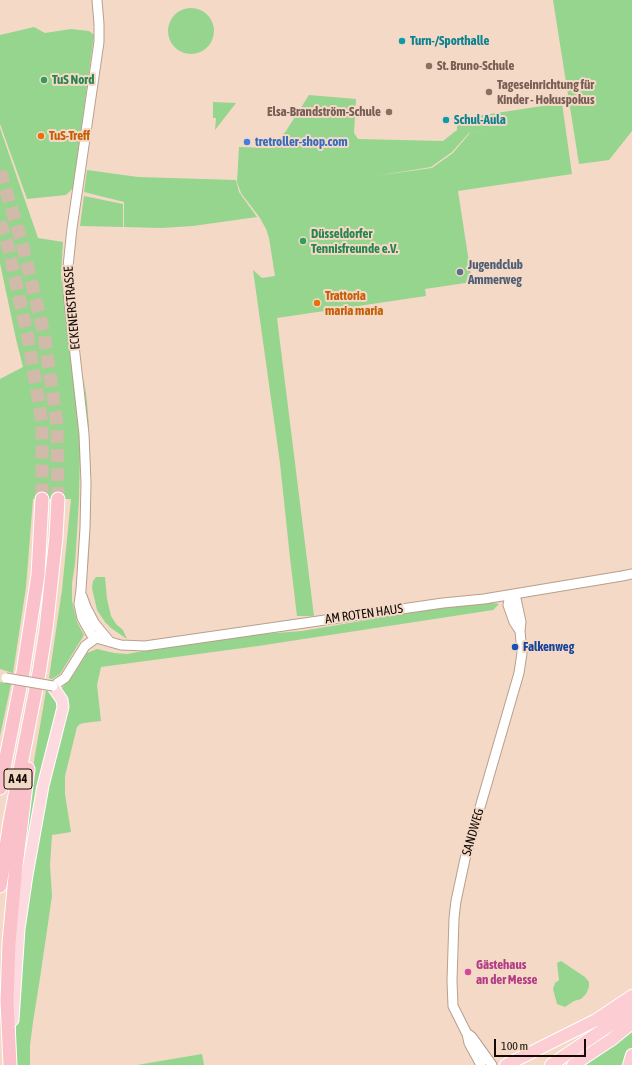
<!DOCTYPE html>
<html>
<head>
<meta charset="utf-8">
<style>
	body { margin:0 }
	#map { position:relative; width:632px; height:1065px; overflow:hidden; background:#f4d9c7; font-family:"Asap Condensed",sans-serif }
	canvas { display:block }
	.scale { position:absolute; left:494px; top:1039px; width:92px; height:18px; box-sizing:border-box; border:2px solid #130b05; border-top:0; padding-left:5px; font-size:12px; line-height:14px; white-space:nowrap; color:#130b05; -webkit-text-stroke:3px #f4d9c7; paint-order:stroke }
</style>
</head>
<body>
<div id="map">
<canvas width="632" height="1065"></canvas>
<div class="scale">100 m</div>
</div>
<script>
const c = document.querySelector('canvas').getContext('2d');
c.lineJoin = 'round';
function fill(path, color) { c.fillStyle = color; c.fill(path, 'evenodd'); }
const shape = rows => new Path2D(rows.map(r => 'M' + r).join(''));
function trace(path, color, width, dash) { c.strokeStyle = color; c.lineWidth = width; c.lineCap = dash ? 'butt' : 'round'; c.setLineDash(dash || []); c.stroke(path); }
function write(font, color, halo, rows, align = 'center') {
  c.font = font + ' "Asap Condensed",sans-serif'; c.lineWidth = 4; c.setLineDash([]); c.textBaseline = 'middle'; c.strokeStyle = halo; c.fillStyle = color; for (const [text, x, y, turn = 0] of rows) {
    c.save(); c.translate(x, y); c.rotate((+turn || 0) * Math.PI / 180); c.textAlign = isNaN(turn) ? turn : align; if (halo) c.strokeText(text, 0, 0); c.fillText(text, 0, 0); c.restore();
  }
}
const green = shape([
	[553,0,632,0,632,131,609,160,579,164],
	'168 31a23 23 0 1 1 46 0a23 23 0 1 1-46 0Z',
	[34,27,45,33,71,29,89,31,94,35,73,188,66,195,27,199,0,124,0,35],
	[309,95,356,99,354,133,358,139,443,141,457,130,457,119,562,103,572,174,458,191,472,282,425,289,426,296,277,318,314,616,297,616,290,558,280,463,253,270,262,278,275,276,269,238,266,229,260,218,241,193,237,182,239,147,271,148,286,131],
	[495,129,470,133,453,153,432,168,375,176,431,167,452,152,469,133],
	[213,102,236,103,215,130,216,118,213,118],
	[0,128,38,238,63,242,61,276,76,392,80,450,79,500,75,564,72,583,72,601,77,622,84,635,60,674,52,679,49,678,62,590,71,499,33,499,26,587,13,673,0,669,0,379,23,367,16,339,0,263],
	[87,170,138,177,236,180,239,192,257,217,193,226,161,228,124,227,124,202,84,192],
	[84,196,123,204,123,227,80,226],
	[84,378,87,402,89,427,87,427],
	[91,490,90,536,88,566,87,564,90,493],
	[96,577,105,577,107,599,111,616,116,624,123,630,127,639,111,628,105,622,97,610,92,588,93,581],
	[480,601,499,604,493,610,258,646,101,667,97,685,101,721,84,723,80,724,77,727,65,776,65,794,71,832,52,835,50,865,52,896,40,978,33,1022,30,1045,30,1065,16,1065,16,910,34,761,46,691,54,692,60,690,74,674,87,653,97,649,114,653,127,654,192,642,263,634,302,631],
	[0,682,11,684,0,736],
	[561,961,585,977,589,982,589,987,586,994,581,999,574,1001,565,1007,557,1004,553,989,555,983,559,980,557,963],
	[632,1032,632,1053,628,1065,586,1065],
	[202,1054,204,1065,137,1065]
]);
const motorwayTunnel = shape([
	[0,171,22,243,44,334,57,424,58,499],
	[0,222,8,246,28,338,42,422,42,499]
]);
const tertiary = shape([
	[97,0,99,24,99,42,72,228,68,267,68,292,84,434,86,483,85,528,81,590,79,604,82,618,91,634,96,638,121,645,145,646,443,603,484,599,622,576,632,574],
	[510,595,508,605,514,622,520,631],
	[82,596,86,607,95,624,110,642],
	[53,686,65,678,85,646,96,638],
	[468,1034,472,1037,492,1065],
	[481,1065,469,1043,467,1034,453,1006,452,981,454,918,456,901,465,859,519,673,522,653,520,631,521,622,515,594]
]);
const primary = shape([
	[13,1020,19,929,27,875,43,786,63,707,62,700,53,687]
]);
const trunk = shape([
	[506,1065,596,1020,632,996],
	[551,1065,613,1023,632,1009],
	[573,1065,611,1040,632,1023],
	[629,1065,632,1055]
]);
const motorway = shape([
	[0,788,23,672,38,575,42,499],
	[0,886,10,821,39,673,46,629,56,537,58,499],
	[10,1065,7,1001,9,943,16,866,28,769]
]);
const tertiaryBridge = shape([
	[6,678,53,686]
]);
const markers = [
	[402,41,4,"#0f9aa8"],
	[429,66,4,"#8d6e63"],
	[44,80,4,"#2e9e5b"],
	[489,92,4,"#8d6e63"],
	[389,112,4,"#8d6e63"],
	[446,120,4,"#0f9aa8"],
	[41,136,4,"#e8710a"],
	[247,142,4,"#3f7fe0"],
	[303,241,4,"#2e9e5b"],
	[460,272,4,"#5c6f8a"],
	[317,303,4,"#e8710a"],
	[515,647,4,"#1a4fb4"],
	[468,972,4,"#d1479c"]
];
const shields = [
	[18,779,28]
];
const shieldNames = [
	["A 44",18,779]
];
const cultureNames = [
	["Turn-/Sporthalle",410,41],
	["Schul-Aula",454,120]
];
const educationNames = [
	["St. Bruno-Schule",437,66],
	["Tageseinrichtung für",497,85],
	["Kinder - Hokuspokus",497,100],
	["Elsa-Brandström-Schule",381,112,"right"]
];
const leisureNames = [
	["TuS Nord",52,80],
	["Düsseldorfer",311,234],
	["Tennisfreunde e.V.",311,249]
];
const foodNames = [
	["TuS-Treff",49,136],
	["Trattoria",325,296],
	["maria maria",325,311]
];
const shopNames = [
	["tretroller-shop.com",255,142]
];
const serviceNames = [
	["Jugendclub",468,265],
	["Ammerweg",468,280]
];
const streetNames = [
	["ECKENERSTRASSE",72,308,-95],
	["AM ROTEN HAUS",364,614,-8],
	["SANDWEG",473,832,-74]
];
const transitNames = [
	["Falkenweg",523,647]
];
const hotelNames = [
	["Gästehaus",476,965],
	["an der Messe",476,980]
];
fill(green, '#95d58e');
trace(motorwayTunnel, '#d2baaa', 13, [13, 6]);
trace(tertiary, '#b89f8d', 11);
trace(primary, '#fff', 13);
trace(trunk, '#fff', 14);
trace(motorway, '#fff', 15);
trace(tertiary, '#fff', 9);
trace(primary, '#fddadf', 11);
trace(trunk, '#fcced4', 12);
trace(motorway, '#fbc1ca', 13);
trace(tertiaryBridge, '#b89f8d', 11, []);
trace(tertiaryBridge, '#fff', 9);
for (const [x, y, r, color] of markers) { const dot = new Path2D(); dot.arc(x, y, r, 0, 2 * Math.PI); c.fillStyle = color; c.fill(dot); trace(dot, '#f4d9c7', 1.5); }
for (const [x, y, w] of shields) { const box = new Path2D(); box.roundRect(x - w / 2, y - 10, w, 20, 3); c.fillStyle = '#f4d9c7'; c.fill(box); trace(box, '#130b05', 1); }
write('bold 12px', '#130b05', null, shieldNames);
write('bold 13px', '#0d838f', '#f4d9c7', cultureNames, 'left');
write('bold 13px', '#785e54', '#f4d9c7', educationNames, 'left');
write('bold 13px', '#27864d', '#f4d9c7', leisureNames, 'left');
write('bold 13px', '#c56008', '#f4d9c7', foodNames, 'left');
write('bold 13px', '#366cbe', '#f4d9c7', shopNames, 'left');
write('bold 13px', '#4e5e75', '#f4d9c7', serviceNames, 'left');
write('13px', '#130b05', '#f4d9c7', streetNames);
write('bold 13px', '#164399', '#f4d9c7', transitNames, 'left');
write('bold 13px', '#b23c85', '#f4d9c7', hotelNames, 'left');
</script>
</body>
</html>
